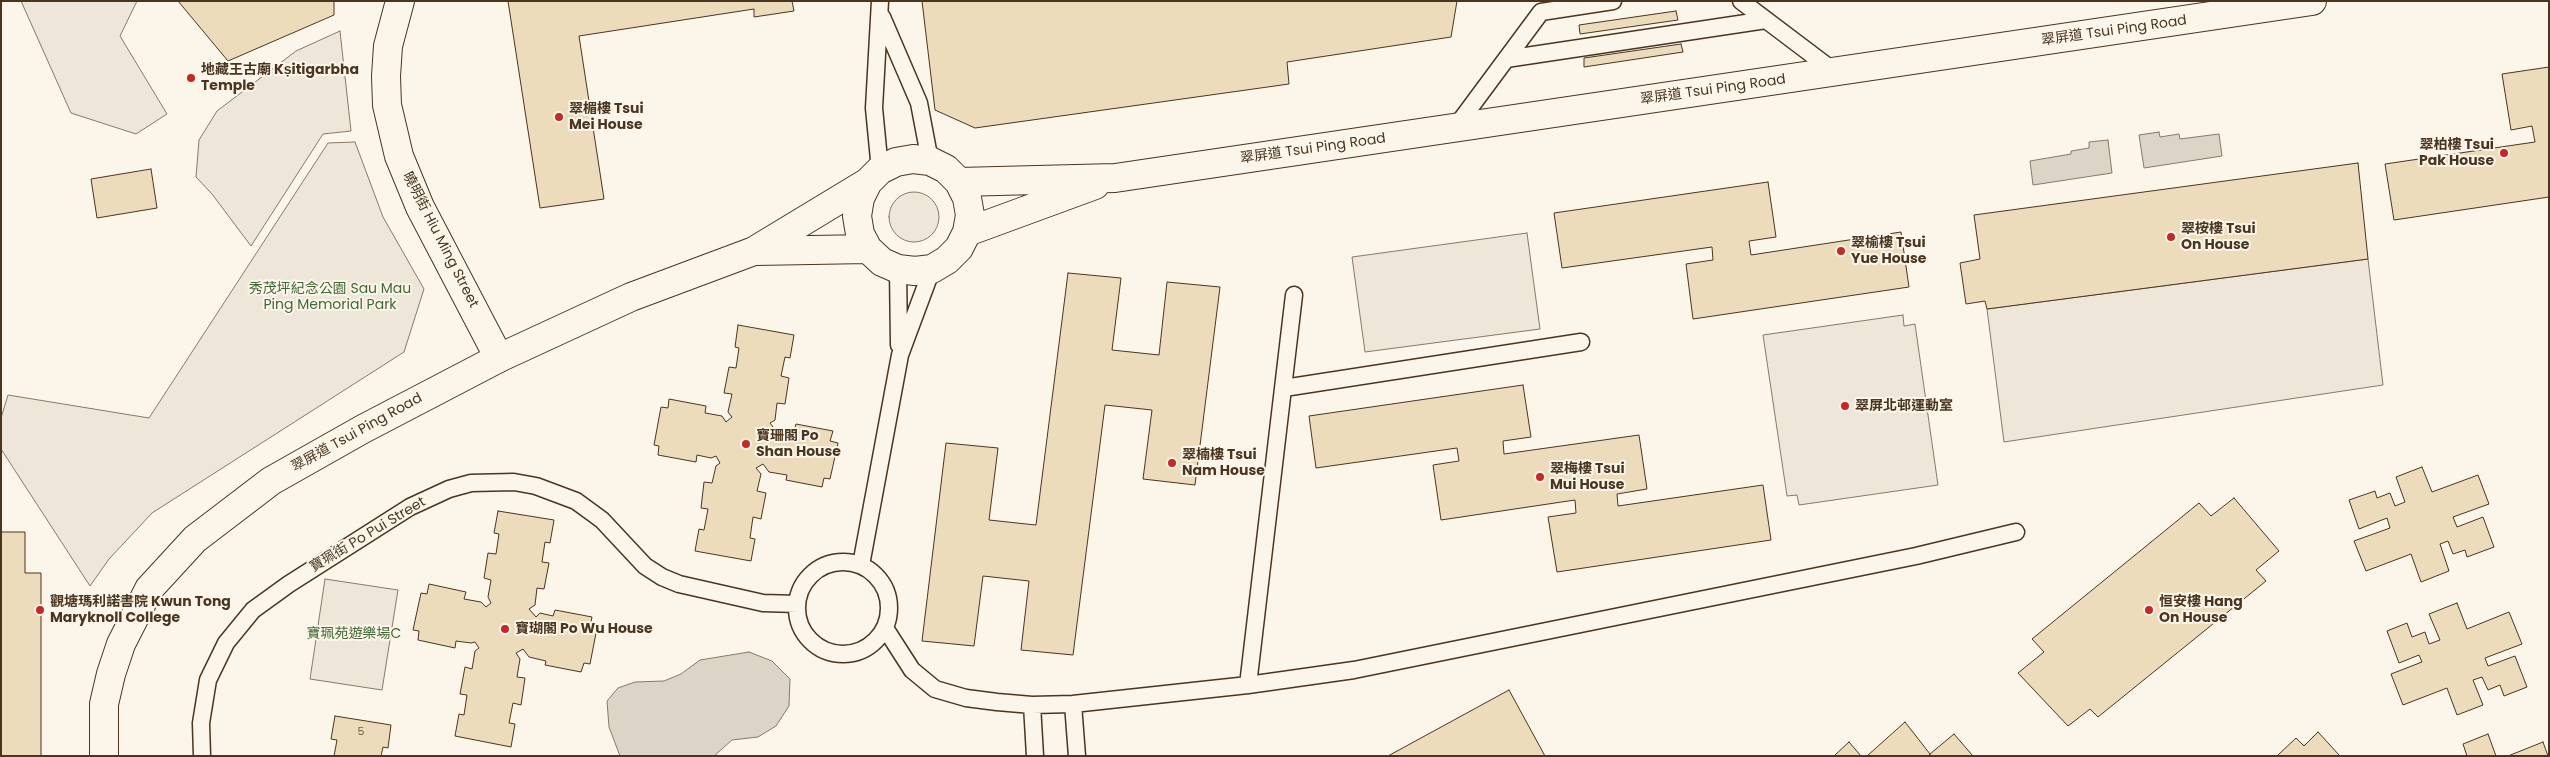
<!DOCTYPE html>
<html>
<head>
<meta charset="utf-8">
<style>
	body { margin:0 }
	#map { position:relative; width:2550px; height:757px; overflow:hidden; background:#fbf6e9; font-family:Poppins,sans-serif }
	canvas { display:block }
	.frame { position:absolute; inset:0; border:2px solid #4a3520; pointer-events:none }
</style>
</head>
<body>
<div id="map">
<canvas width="2550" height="757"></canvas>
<div class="frame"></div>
</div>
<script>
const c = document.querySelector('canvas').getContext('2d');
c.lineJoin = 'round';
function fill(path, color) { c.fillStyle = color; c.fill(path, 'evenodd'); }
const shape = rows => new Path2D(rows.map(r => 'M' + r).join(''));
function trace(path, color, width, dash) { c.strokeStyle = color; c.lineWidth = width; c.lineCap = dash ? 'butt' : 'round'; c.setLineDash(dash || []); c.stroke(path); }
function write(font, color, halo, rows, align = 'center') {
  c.font = font + ' Poppins,"Noto Sans TC",sans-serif'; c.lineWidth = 4; c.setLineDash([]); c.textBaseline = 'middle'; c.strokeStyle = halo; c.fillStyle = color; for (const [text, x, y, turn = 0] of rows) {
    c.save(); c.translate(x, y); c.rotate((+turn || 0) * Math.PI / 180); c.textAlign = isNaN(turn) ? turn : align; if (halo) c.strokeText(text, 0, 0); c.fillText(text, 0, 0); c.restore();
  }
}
const green = shape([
	[21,1,137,1,120,36,167,114,136,134,71,113,21,1],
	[340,31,351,131,323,134,251,246,212,194,196,177,199,140,217,111,296,51,340,31],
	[355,142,383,217,424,289,404,352,152,513,109,559,90,586,1,449,1,418,8,395,149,418,328,143,355,142],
	'889 217a25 25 0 1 1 50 0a25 25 0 1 1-50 0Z',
	[1527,233,1540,329,1365,352,1352,257,1527,233],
	[2368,259,2383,385,2004,442,1987,309,2368,259],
	[1903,315,1904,326,1915,324,1938,485,1799,505,1797,495,1787,496,1763,335,1903,315],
	[325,579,398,590,382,690,310,679,325,579]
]);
const water = shape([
	[2159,132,2160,137,2179,134,2180,139,2219,134,2222,156,2144,168,2139,135,2159,132],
	[2108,140,2112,173,2033,185,2030,161,2071,154,2071,151,2089,148,2089,142,2108,140],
	[749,652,772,661,790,679,789,706,776,726,758,737,732,740,714,756,620,756,609,727,607,701,618,688,635,682,664,681,681,674,700,660,749,652]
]);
const building = shape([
	[178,1,334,1,334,15,228,61,178,1],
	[508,1,792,1,794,11,754,17,754,9,579,36,604,199,540,208,508,1],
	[922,1,1457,1,1451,37,1287,62,1289,84,975,128,935,110,922,1],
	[1676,11,1678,20,1580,34,1579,25,1676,11],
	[1681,44,1683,52,1584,67,1584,58,1681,44],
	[2549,67,2549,197,2394,220,2385,164,2535,142,2532,126,2511,130,2502,74,2549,67],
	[2358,163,2368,259,1987,309,1985,301,1966,304,1960,263,1980,259,1974,215,2358,163],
	[151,169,157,208,97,218,91,179,151,169],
	[1768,182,1776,237,1749,241,1751,255,1901,232,1909,287,1693,319,1686,264,1713,260,1712,247,1562,268,1554,213,1768,182],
	[1068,273,1121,278,1112,350,1159,355,1167,282,1220,287,1195,485,1143,479,1152,410,1105,405,1073,655,1021,650,1029,581,983,576,974,646,922,641,946,443,998,448,989,520,1036,525,1068,273],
	[738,325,794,335,790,358,785,357,781,376,789,378,785,404,777,403,775,420,770,423,776,431,780,428,794,431,796,424,833,431,830,441,838,443,830,479,824,478,822,487,786,480,787,475,769,472,763,464,756,468,761,474,757,491,766,493,761,519,753,517,750,538,755,539,751,561,695,551,699,529,704,530,708,509,701,508,704,482,712,483,716,466,720,463,716,456,711,458,697,455,696,462,658,455,659,446,654,445,661,407,668,408,669,399,706,406,705,413,722,416,726,422,732,417,728,412,732,394,724,393,729,367,736,368,739,348,735,347,738,325],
	[1523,385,1531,437,1503,441,1504,454,1639,435,1647,489,1617,494,1618,506,1763,485,1771,540,1557,572,1548,517,1576,513,1575,500,1441,520,1433,465,1459,461,1457,448,1316,468,1309,416,1523,385],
	[2422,467,2432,492,2478,475,2489,504,2453,517,2457,527,2483,517,2494,547,2467,557,2465,550,2453,554,2448,541,2440,544,2449,571,2421,582,2411,554,2366,571,2354,541,2390,528,2387,518,2359,529,2349,500,2375,491,2377,498,2390,493,2395,506,2405,502,2396,477,2422,467],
	[2234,498,2279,551,2256,570,2266,581,2098,717,2090,709,2068,726,2018,673,2044,652,2032,639,2199,503,2211,516,2234,498],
	[498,511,554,520,550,543,545,542,542,562,549,563,544,589,537,588,535,605,529,609,536,617,540,613,553,616,555,610,592,617,590,627,597,628,590,664,584,663,581,672,545,665,546,661,529,657,523,649,516,653,520,659,517,677,525,678,521,705,513,703,509,723,515,724,511,747,455,736,459,714,464,715,467,695,460,694,465,667,472,669,475,651,479,648,475,642,471,643,456,641,455,648,418,640,419,631,413,630,421,593,427,594,429,584,466,592,464,599,481,602,486,607,491,603,488,597,491,580,484,578,488,553,496,554,499,534,494,533,498,511],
	[1,532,25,532,25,573,41,573,41,756,1,756,1,532],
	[2457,603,2467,629,2509,612,2522,644,2485,658,2488,666,2515,656,2527,687,2504,696,2500,685,2488,690,2482,677,2473,680,2483,705,2457,715,2447,688,2403,705,2391,674,2422,662,2419,655,2399,663,2387,631,2407,623,2412,637,2425,632,2429,644,2440,640,2429,614,2457,603],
	[1509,690,1545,756,1388,756,1509,690],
	[335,716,391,725,388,748,383,747,381,756,334,756,337,740,331,739,335,716],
	[1905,722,1930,754,1929,756,1867,756,1905,722],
	[2318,732,2340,756,2277,756,2296,738,2304,746,2318,732],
	[1954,734,1973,756,1929,756,1930,754,1954,734],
	[2488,734,2496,756,2467,756,2463,744,2488,734],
	[1849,742,1861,756,1834,756,1849,742],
	[2543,742,2548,756,2508,756,2543,742]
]);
const service = shape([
	[1741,1,1835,72],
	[882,17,919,103,930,161],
	[1506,59,1766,20],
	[1455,128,1541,12,1613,1],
	[880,170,874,108,880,1],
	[898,269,899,345],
	[1284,388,1581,342],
	'797 608a46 46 0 1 1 92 0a46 46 0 1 1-92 0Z',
	[861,565,900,355,932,269],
	[885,628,912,670,935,689,966,698,997,702,1032,705,1073,704,1248,685,1354,670,1916,556,2016,532],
	[1248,685,1294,295],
	[1073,704,1077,756],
	[1032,705,1035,756],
	[202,756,201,723,208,680,226,643,253,610,289,584,410,507,449,489,471,483,514,482,536,486,576,501,602,520,645,566,662,577,679,584,763,603,797,604]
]);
const minor = shape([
	[400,1,388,46,386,76,387,105,399,156,420,207,499,358]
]);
const tertiary = shape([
	[959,182,1115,178,2312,1],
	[967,232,1095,185],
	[755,251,868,249],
	[104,756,104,704,111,674,121,644,149,589,195,539,271,481,363,429,499,358,631,297,754,251,868,182,880,170,896,162,913,159,930,161,946,169,959,182,967,198,970,215,967,232,959,248,947,260,932,269,915,271,898,269,882,262,868,249,860,234,857,216,860,198,868,182]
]);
const markers = [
	[191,78,5,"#c62828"],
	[559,117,5,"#c62828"],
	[2504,153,5,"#c62828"],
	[2171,237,5,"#c62828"],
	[1841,251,5,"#c62828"],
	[1845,406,5,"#c62828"],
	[746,444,5,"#c62828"],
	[1172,463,5,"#c62828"],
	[1540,477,5,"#c62828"],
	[40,610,5,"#c62828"],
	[2149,610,5,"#c62828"],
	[505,629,5,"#c62828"]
];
const numberNames = [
	["5",361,732]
];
const streetNames = [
	["翠屏道 Tsui Ping Road",2114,31,-8],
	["翠屏道 Tsui Ping Road",1713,90,-8],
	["翠屏道 Tsui Ping Road",1313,149,-8],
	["曉明街 Hiu Ming Street",440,240,63],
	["翠屏道 Tsui Ping Road",357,433,-29],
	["寶珮街 Po Pui Street",368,535,-31]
];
const poiNames = [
	["地藏王古廟 Kṣitigarbha",201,70],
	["Temple",201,86],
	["翠楣樓 Tsui",569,109],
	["Mei House",569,125],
	["翠柏樓 Tsui",2494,145,"right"],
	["Pak House",2494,161,"right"],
	["翠桉樓 Tsui",2181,229],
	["On House",2181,245],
	["翠榆樓 Tsui",1851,243],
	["Yue House",1851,259],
	["翠屏北邨運動室",1855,406],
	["寶珊閣 Po",756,436],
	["Shan House",756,452],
	["翠楠樓 Tsui",1182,455],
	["Nam House",1182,471],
	["翠梅樓 Tsui",1550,469],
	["Mui House",1550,485],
	["觀塘瑪利諾書院 Kwun Tong",50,602],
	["Maryknoll College",50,618],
	["恒安樓 Hang",2159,602],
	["On House",2159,618],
	["寶瑚閣 Po Wu House",515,629]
];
const parkNames = [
	["秀茂坪紀念公園 Sau Mau",330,289],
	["Ping Memorial Park",330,305],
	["寶珮苑遊樂場C",354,634]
];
fill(green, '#ede6d9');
trace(green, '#887966', 1);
fill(water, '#dcd4c6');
trace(water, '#887966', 1);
fill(building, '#ecdcbc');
trace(building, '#4a3520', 1);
trace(service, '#4a3520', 19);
trace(minor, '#4a3520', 30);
trace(tertiary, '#4a3520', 30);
trace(service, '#fbf6e9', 16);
trace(minor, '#fbf6e9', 28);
trace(tertiary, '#fbf6e9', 28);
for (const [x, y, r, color] of markers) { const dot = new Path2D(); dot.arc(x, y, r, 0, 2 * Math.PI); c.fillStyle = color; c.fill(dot); trace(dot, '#fbf6e9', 2); }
write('11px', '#725f47', null, numberNames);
write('14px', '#4a3520', '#fbf6e9', streetNames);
write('bold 14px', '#4a3520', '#fbf6e9', poiNames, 'left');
write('14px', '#436837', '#fbf6e9', parkNames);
</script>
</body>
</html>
